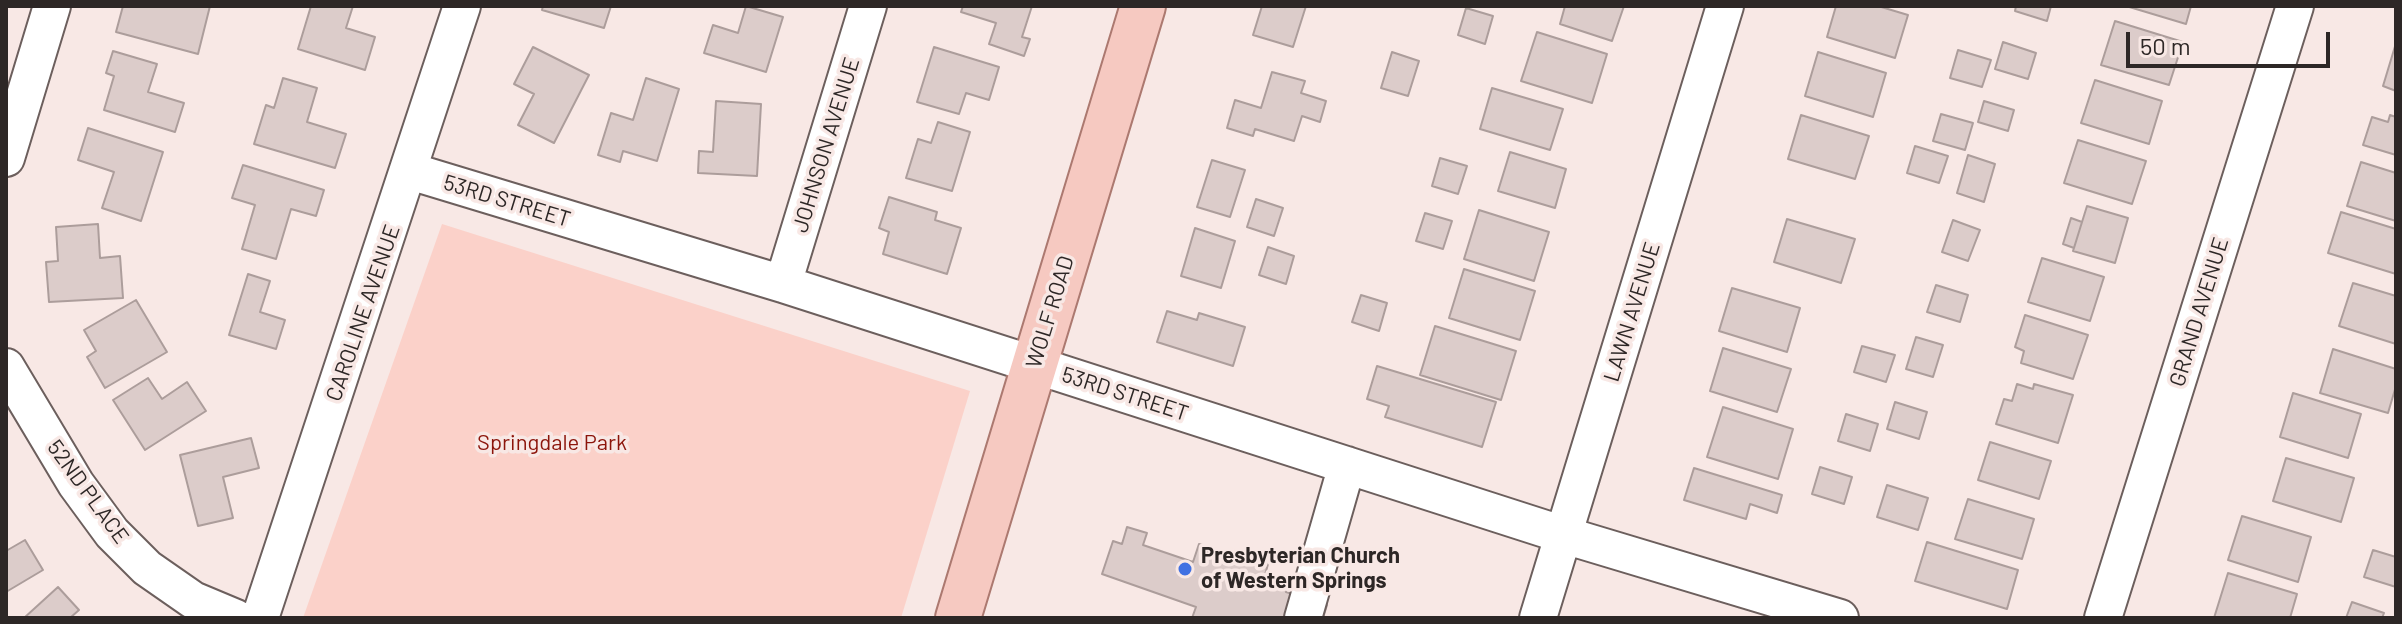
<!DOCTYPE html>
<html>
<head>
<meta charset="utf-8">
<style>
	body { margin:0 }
	#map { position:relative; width:2402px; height:624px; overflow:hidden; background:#f8e8e5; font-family:Barlow,sans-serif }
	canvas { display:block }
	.frame { position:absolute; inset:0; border:8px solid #2d2726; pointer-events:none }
	.scale { position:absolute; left:2126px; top:32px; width:204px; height:36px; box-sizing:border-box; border:4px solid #2d2726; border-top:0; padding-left:10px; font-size:24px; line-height:28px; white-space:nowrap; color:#2d2726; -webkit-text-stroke:6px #f8e8e5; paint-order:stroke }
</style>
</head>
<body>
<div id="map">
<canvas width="2402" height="624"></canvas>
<div class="frame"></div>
<div class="scale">50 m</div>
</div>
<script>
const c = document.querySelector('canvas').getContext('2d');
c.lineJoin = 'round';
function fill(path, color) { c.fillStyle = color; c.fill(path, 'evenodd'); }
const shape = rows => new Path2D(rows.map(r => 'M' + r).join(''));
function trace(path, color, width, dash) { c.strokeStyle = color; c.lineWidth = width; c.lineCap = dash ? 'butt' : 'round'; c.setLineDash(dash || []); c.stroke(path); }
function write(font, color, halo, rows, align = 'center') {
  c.font = font + ' Barlow,sans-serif'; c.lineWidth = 7; c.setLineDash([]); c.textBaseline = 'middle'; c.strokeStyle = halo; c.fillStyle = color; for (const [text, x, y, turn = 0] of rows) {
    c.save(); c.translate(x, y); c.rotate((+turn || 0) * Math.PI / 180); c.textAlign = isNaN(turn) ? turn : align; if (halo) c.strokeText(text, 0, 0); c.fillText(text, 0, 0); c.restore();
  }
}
const green = shape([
	[442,224,970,391,901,618,303,618]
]);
const building = shape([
	[123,6,210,6,198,54,116,32,123,6],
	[311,6,353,6,346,28,375,37,365,70,298,49,311,6],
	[543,6,611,6,604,28,542,10,543,6],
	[746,6,783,17,766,72,704,53,713,25,738,33,746,6],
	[963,6,1032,6,1022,37,1030,39,1024,56,989,44,996,23,961,12,963,6],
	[1262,6,1306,6,1293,47,1253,35,1262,6],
	[1565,6,1624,6,1612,41,1560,24,1565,6],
	[1836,6,1878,6,1908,15,1895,58,1827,37,1836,6],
	[2016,6,2051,6,2047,21,2015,11,2016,6],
	[2126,6,2191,6,2186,24,2126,6],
	[1466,8,1493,16,1485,44,1458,35,1466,8],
	[2115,21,2183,42,2169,85,2101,65,2115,21],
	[1537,32,1607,54,1592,103,1521,81,1537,32],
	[2003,42,2036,53,2028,79,1995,69,2003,42],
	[2396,43,2396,91,2383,86,2396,43],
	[533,47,589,75,554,143,518,125,534,94,514,84,533,47],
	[934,47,999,67,989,100,966,93,959,114,917,102,934,47],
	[1958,50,1991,60,1982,87,1950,78,1958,50],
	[113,51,157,64,148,92,184,103,175,132,104,110,114,76,106,73,113,51],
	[1392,52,1419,61,1408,96,1381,88,1392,52],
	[1818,52,1886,73,1873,117,1805,96,1818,52],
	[1272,72,1305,81,1301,93,1326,101,1320,122,1302,116,1294,141,1255,129,1253,136,1227,128,1235,100,1261,108,1272,72],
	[283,78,317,88,307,122,346,134,335,168,254,144,266,105,274,108,283,78],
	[646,78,679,89,657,161,623,151,620,162,598,155,611,113,633,120,646,78],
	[2095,80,2162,101,2149,144,2081,123,2095,80],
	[1492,88,1563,109,1550,150,1480,129,1492,88],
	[716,101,761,104,757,176,698,173,699,151,713,152,716,101],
	[1984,101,2014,110,2008,131,1978,122,1984,101],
	[1941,114,1973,123,1965,150,1933,141,1941,114],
	[1801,115,1869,136,1855,179,1788,159,1801,115],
	[2390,115,2396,117,2396,155,2363,145,2372,117,2388,122,2390,115],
	[938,122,970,132,952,191,906,178,918,139,931,143,938,122],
	[88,128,163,152,141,221,102,208,114,172,78,160,88,128],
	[2078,140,2146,161,2132,204,2064,183,2078,140],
	[1915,146,1948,156,1939,183,1907,173,1915,146],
	[1510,152,1566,169,1555,208,1498,191,1510,152],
	[1968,155,1995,164,1984,202,1957,193,1968,155],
	[1440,158,1467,166,1458,194,1432,186,1440,158],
	[1212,160,1245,170,1230,217,1197,207,1212,160],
	[2361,162,2396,173,2396,221,2347,206,2361,162],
	[243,165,324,190,316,216,291,209,276,259,242,249,255,205,232,198,243,165],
	[889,197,937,212,935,220,961,228,947,274,883,254,889,232,879,228,889,197],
	[1256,199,1283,208,1274,236,1247,227,1256,199],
	[2087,206,2128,218,2115,263,2073,251,2087,206],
	[1479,210,1549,232,1534,281,1464,259,1479,210],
	[2341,212,2396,229,2396,274,2328,253,2341,212],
	[1425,213,1452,221,1443,249,1416,241,1425,213],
	[2071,218,2082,222,2074,248,2063,244,2071,218],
	[1787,219,1855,239,1841,283,1774,262,1787,219],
	[1953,220,1980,230,1968,261,1942,252,1953,220],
	[98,224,100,258,120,256,123,298,49,302,46,262,58,261,56,227,98,224],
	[1195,228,1235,241,1221,288,1181,276,1195,228],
	[1268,247,1294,256,1286,284,1259,275,1268,247],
	[2042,258,2104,277,2090,321,2028,302,2042,258],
	[1464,269,1535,291,1520,340,1449,318,1464,269],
	[248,274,270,281,260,312,285,320,276,349,229,335,248,274],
	[2353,283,2396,296,2396,344,2339,326,2353,283],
	[1936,285,1968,295,1960,322,1927,312,1936,285],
	[1732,288,1800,308,1787,352,1719,331,1732,288],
	[1361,295,1387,303,1379,331,1352,322,1361,295],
	[136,300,167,352,105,388,87,357,96,351,84,330,136,300],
	[1167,311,1197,320,1199,313,1245,327,1233,366,1157,342,1167,311],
	[2025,315,2088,335,2073,379,2021,363,2024,351,2015,347,2025,315],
	[1435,326,1516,351,1501,400,1420,375,1435,326],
	[1916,337,1943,345,1933,377,1906,369,1916,337],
	[1862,346,1895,355,1886,382,1854,372,1862,346],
	[1723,348,1791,369,1777,412,1710,391,1723,348],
	[2333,349,2396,369,2396,386,2388,413,2320,393,2333,349],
	[1377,366,1496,402,1482,447,1385,417,1389,406,1367,399,1377,366],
	[148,378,162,399,187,382,206,411,145,450,113,400,148,378],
	[2017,384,2033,389,2034,384,2073,395,2058,443,1996,424,2004,399,2012,401,2017,384],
	[2293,393,2361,414,2348,458,2280,437,2293,393],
	[1895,402,1927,412,1919,439,1887,429,1895,402],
	[1723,407,1793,429,1778,479,1707,457,1723,407],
	[1846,414,1878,424,1870,451,1838,441,1846,414],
	[251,438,259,468,223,477,233,518,198,526,180,455,251,438],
	[1990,442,2051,461,2039,499,1978,480,1990,442],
	[2286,458,2354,478,2341,522,2273,501,2286,458],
	[1820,467,1852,477,1844,504,1812,494,1820,467],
	[1694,468,1782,495,1777,513,1750,504,1746,519,1684,500,1694,468],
	[1887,485,1928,498,1918,530,1877,517,1887,485],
	[1968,499,2034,519,2022,559,1955,539,1968,499],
	[2242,516,2311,537,2298,582,2228,560,2242,516],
	[1127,527,1147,533,1143,545,1193,562,1199,544,1268,564,1264,579,1288,587,1286,592,1327,605,1323,618,1192,618,1196,607,1102,574,1113,541,1122,544,1127,527],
	[25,540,43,570,6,592,6,551,25,540],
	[1927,542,2018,570,2007,609,1915,581,1927,542],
	[2373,550,2396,557,2396,587,2364,577,2373,550],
	[2228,573,2297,594,2290,618,2214,618,2228,573],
	[58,587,79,610,70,618,24,618,58,587],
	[2352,602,2384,613,2382,618,2346,618,2352,602]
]);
const minor = shape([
	[6,158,52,6],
	[410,171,783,284,1564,535,1840,618],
	[783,284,868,6],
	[6,367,76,484,112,533,147,568,193,600,236,618],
	[260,618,462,6],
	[1303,618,1347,465],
	[1538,618,1725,6],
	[2103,618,2295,6]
]);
const major = shape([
	[958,618,1143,6]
]);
const markers = [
	[1185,569,8,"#4171e2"]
];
const streetNames = [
	["JOHNSON AVENUE",826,145,-73],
	["53RD STREET",507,201,17],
	["WOLF ROAD",1050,312,-73],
	["LAWN AVENUE",1632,312,-73],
	["GRAND AVENUE",2199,312,-73],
	["CAROLINE AVENUE",363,313,-71],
	["53RD STREET",1125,394,18],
	["52ND PLACE",88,492,54]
];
const parkNames = [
	["Springdale Park",552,443]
];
const poiNames = [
	["Presbyterian Church",1201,556],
	["of Western Springs",1201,581]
];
fill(green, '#fbd1c9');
fill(building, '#dcccca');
trace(building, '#ac9d9b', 2);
trace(minor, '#6c5f5d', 40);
trace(major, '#ac7970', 48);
trace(minor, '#fff', 36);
trace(major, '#f6c9c1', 44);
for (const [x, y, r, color] of markers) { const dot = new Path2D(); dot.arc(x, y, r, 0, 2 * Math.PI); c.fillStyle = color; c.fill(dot); trace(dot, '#f8e8e5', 3); }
write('22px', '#2d2726', '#f8e8e5', streetNames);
write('22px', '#8c150b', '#f8e8e5', parkNames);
write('bold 22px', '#2d2726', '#f8e8e5', poiNames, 'left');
</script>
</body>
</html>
